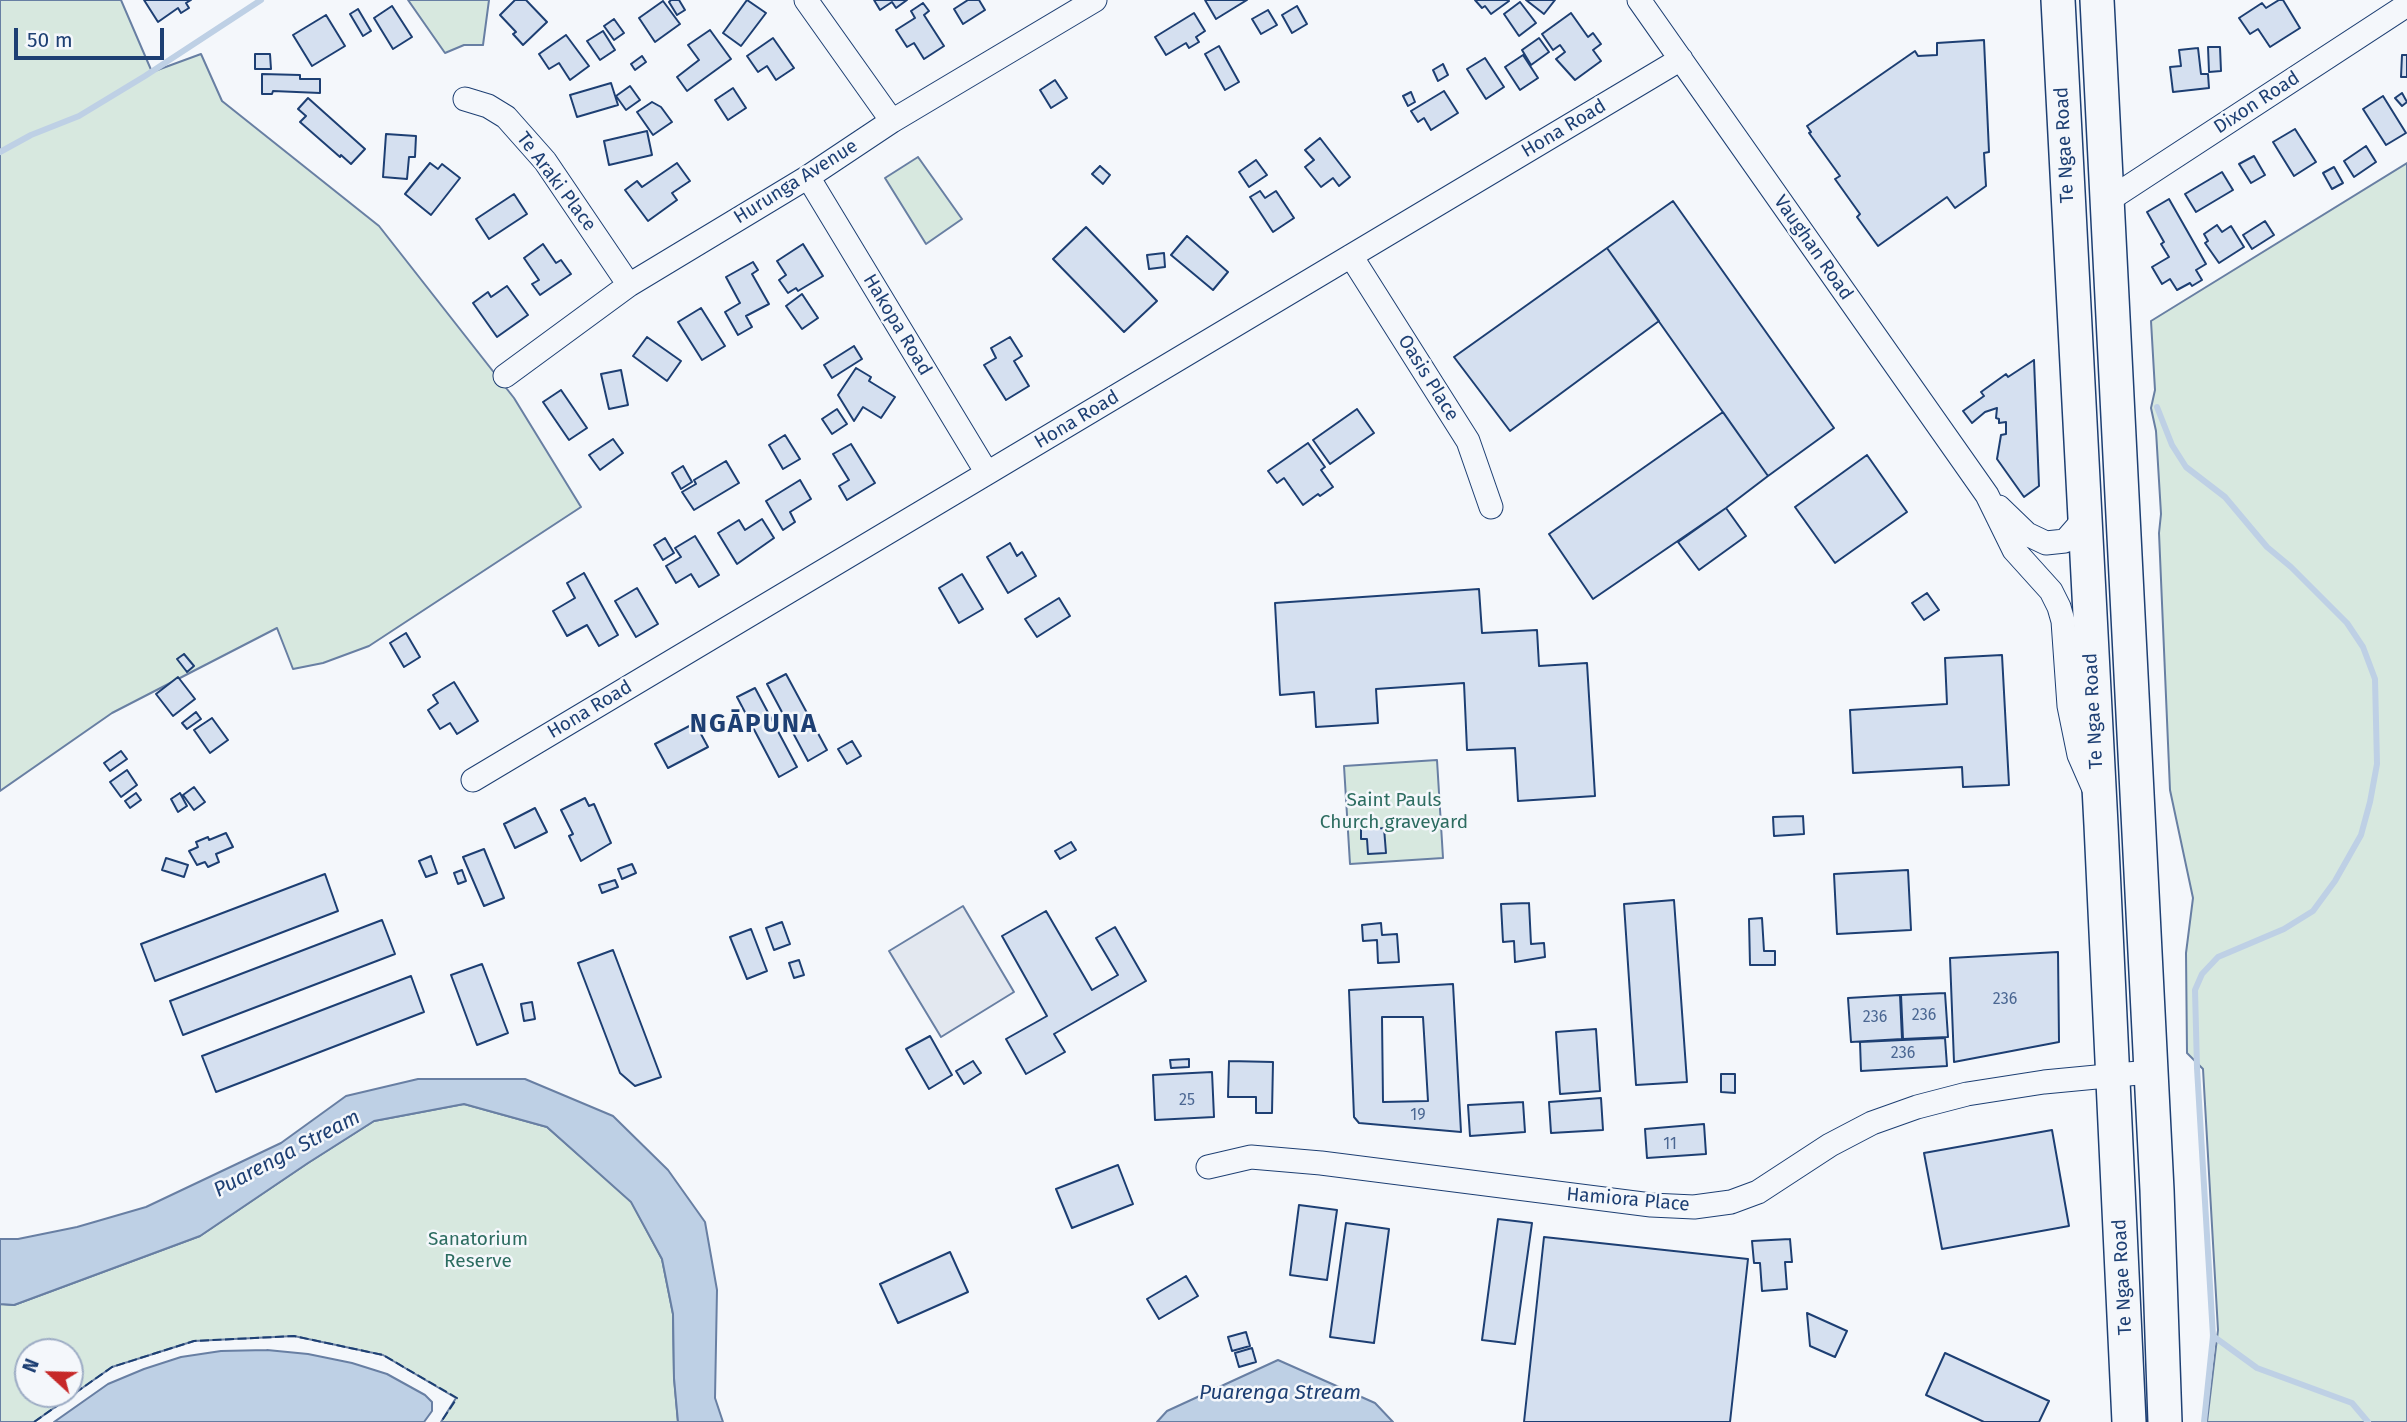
<!DOCTYPE html>
<html>
<head>
<meta charset="utf-8">
<style>
	body { margin:0 }
	#map { position:relative; width:2407px; height:1422px; overflow:hidden; background:#f4f7fb; font-family:"Fira Sans",sans-serif }
	canvas { display:block }
	.north { position:absolute; left:14px; top:1338px; width:70px; height:70px; box-sizing:border-box; background:#f4f7fb; border:2px solid #9eadc5; border-radius:50%; rotate:292deg; font-size:19px; font-weight:700; line-height:28px; text-align:center; color:#1d3f73 }
	.north::after { content:''; display:block; margin:auto; width:24px; height:32px; background:#c62828; clip-path:polygon(50% 0,100% 100%,50% 72%,0 100%) }
	.scale { position:absolute; left:14px; top:28px; width:150px; height:32px; box-sizing:border-box; border:4px solid #1d3f73; border-top:0; padding-left:9px; font-size:21px; line-height:24px; white-space:nowrap; color:#1d3f73; -webkit-text-stroke:5px #f4f7fb; paint-order:stroke }
</style>
</head>
<body>
<div id="map">
<canvas width="2407" height="1422"></canvas>
<div class="north">N</div>
<div class="scale">50 m</div>
</div>
<script>
const c = document.querySelector('canvas').getContext('2d');
c.lineJoin = 'round';
function fill(path, color) { c.fillStyle = color; c.fill(path, 'evenodd'); }
const shape = rows => new Path2D(rows.map(r => 'M' + r).join(''));
function trace(path, color, width, dash) { c.strokeStyle = color; c.lineWidth = width; c.lineCap = dash ? 'butt' : 'round'; c.setLineDash(dash || []); c.stroke(path); }
function write(font, color, halo, rows, align = 'center') {
  c.font = font + ' "Fira Sans",sans-serif'; c.lineWidth = 5; c.setLineDash([]); c.textBaseline = 'middle'; c.strokeStyle = halo; c.fillStyle = color; for (const [text, x, y, turn = 0] of rows) {
    c.save(); c.translate(x, y); c.rotate((+turn || 0) * Math.PI / 180); c.textAlign = isNaN(turn) ? turn : align; if (halo) c.strokeText(text, 0, 0); c.fillText(text, 0, 0); c.restore();
  }
}
const green = shape([
	[0,0,121,0,152,72,201,54,222,101,379,226,514,398,581,507,369,646,323,663,293,669,277,628,112,713,0,791,0,0],
	[408,0,489,0,483,45,464,45,445,53,408,0],
	[918,157,962,219,926,244,885,178,918,157],
	[2407,163,2407,1422,2207,1422,2218,1330,2203,1069,2187,1053,2186,953,2193,898,2170,790,2159,533,2161,514,2156,431,2151,408,2155,390,2151,321,2407,163],
	[1437,760,1443,858,1350,864,1344,766,1437,760],
	[464,1104,547,1127,631,1201,662,1259,673,1314,674,1378,678,1422,441,1422,456,1398,383,1355,294,1336,194,1341,112,1367,34,1422,0,1422,0,1304,14,1305,200,1236,308,1163,374,1121,464,1104],
	[28,1352,70,1352,70,1394,28,1394,28,1352]
]);
const parking = shape([
	[963,906,1014,992,941,1037,889,951,963,906]
]);
const water = shape([
	[418,1079,525,1079,613,1116,668,1170,705,1222,717,1290,715,1398,723,1422,678,1422,674,1378,673,1314,662,1259,631,1202,547,1127,464,1104,374,1121,308,1163,200,1236,14,1305,0,1304,0,1239,18,1239,77,1227,146,1207,281,1143,346,1096,418,1079],
	[267,1350,308,1354,352,1363,387,1374,425,1395,432,1402,432,1411,424,1422,54,1422,108,1384,144,1369,181,1357,221,1351,267,1350],
	[1278,1360,1375,1403,1393,1422,1157,1422,1167,1411,1278,1360]
]);
const stream = shape([
	[0,152,31,135,79,116,145,76,261,0],
	[2157,407,2172,445,2186,467,2225,497,2267,547,2291,567,2347,623,2363,647,2375,679,2377,764,2370,802,2361,835,2335,881,2313,911,2284,929,2218,957,2202,974,2195,990,2197,1068,2213,1336,2204,1422],
	[2213,1336,2257,1368,2352,1403,2368,1422]
]);
const building = shape([
	[144,0,191,0,186,3,189,8,181,13,178,8,158,22,144,0],
	[515,0,526,0,547,22,523,45,513,34,516,32,500,15,515,0],
	[671,0,679,0,685,10,677,15,669,2,671,0],
	[747,0,766,13,741,46,723,33,747,0],
	[874,0,907,0,896,8,892,2,880,10,874,0],
	[968,0,979,0,985,10,963,24,954,9,968,0],
	[1205,0,1247,0,1216,19,1205,0],
	[1475,0,1508,0,1509,1,1491,14,1485,6,1482,8,1475,0],
	[1526,0,1555,0,1544,14,1526,0],
	[2279,0,2283,0,2300,28,2270,47,2258,29,2250,34,2239,18,2262,3,2266,8,2279,0],
	[663,1,680,24,655,42,639,18,663,1],
	[1520,2,1536,23,1519,36,1504,14,1520,2],
	[923,3,929,11,924,15,944,46,924,59,914,43,907,47,896,30,915,18,911,11,923,3],
	[392,6,412,37,393,49,374,18,392,6],
	[1297,6,1307,24,1292,33,1282,15,1297,6],
	[358,9,371,31,363,36,350,14,358,9],
	[1268,10,1277,25,1261,34,1252,19,1268,10],
	[1194,13,1205,31,1196,37,1199,42,1189,48,1186,43,1166,55,1155,37,1194,13],
	[1571,13,1588,37,1593,33,1601,44,1593,50,1601,61,1575,80,1556,59,1565,52,1560,45,1553,50,1542,34,1571,13],
	[326,15,345,46,312,66,293,35,326,15],
	[614,19,624,33,614,40,604,26,614,19],
	[710,30,731,59,687,91,677,77,699,60,688,45,710,30],
	[603,31,615,50,600,60,587,41,603,31],
	[566,35,589,66,570,80,559,63,549,69,539,54,566,35],
	[773,38,794,68,776,80,767,66,758,72,747,56,773,38],
	[1539,38,1549,52,1531,65,1522,50,1539,38],
	[1984,40,1989,152,1984,153,1986,186,1955,208,1947,197,1878,246,1857,217,1860,214,1835,179,1840,176,1809,133,1811,132,1807,126,1915,51,1918,56,1937,55,1937,43,1984,40],
	[1219,46,1239,82,1225,90,1205,54,1219,46],
	[2208,47,2220,47,2221,71,2209,72,2208,47],
	[2198,48,2201,74,2208,74,2209,88,2173,92,2170,67,2181,66,2179,50,2198,48],
	[255,54,270,54,271,69,255,69,255,54],
	[1523,55,1538,78,1520,90,1505,67,1523,55],
	[2402,55,2407,55,2407,77,2401,77,2402,55],
	[642,56,646,62,635,70,631,64,642,56],
	[1485,58,1504,87,1486,99,1467,69,1485,58],
	[1443,64,1448,75,1438,81,1433,70,1443,64],
	[262,74,300,75,300,79,320,79,320,93,273,91,272,94,262,94,262,74],
	[1055,80,1067,98,1051,108,1040,90,1055,80],
	[611,83,618,105,577,117,570,95,611,83],
	[630,86,640,100,626,110,616,96,630,86],
	[733,88,746,108,728,120,715,100,733,88],
	[1444,91,1458,113,1431,130,1424,118,1418,122,1411,111,1444,91],
	[1411,92,1415,102,1408,106,1403,96,1411,92],
	[2402,93,2407,102,2402,106,2395,98,2402,93],
	[2383,96,2406,133,2386,145,2363,109,2383,96],
	[308,98,365,149,351,164,341,155,340,157,300,122,306,116,298,109,308,98],
	[652,102,661,107,672,122,653,135,637,112,652,102],
	[2295,129,2316,162,2294,176,2273,142,2295,129],
	[647,131,652,155,609,165,604,141,647,131],
	[386,134,416,136,415,157,409,157,407,179,383,177,386,134],
	[1320,138,1350,177,1339,186,1333,178,1321,187,1305,167,1314,160,1305,150,1320,138],
	[2366,146,2376,162,2354,177,2344,161,2366,146],
	[2254,156,2265,175,2251,183,2239,164,2254,156],
	[1256,160,1267,175,1249,187,1239,172,1256,160],
	[430,163,438,169,442,164,460,178,431,215,405,194,430,163],
	[677,163,690,181,672,193,677,200,648,221,625,190,637,181,642,187,677,163],
	[1100,166,1110,175,1103,184,1092,174,1100,166],
	[2334,167,2343,183,2332,189,2323,173,2334,167],
	[2222,172,2233,190,2196,212,2185,194,2222,172],
	[1260,191,1265,198,1276,191,1294,218,1273,232,1250,197,1260,191],
	[514,194,527,214,489,239,476,219,514,194],
	[2169,199,2206,264,2196,270,2202,280,2192,286,2190,283,2177,290,2170,279,2162,284,2152,267,2169,257,2161,244,2164,242,2147,212,2169,199],
	[1673,201,1834,428,1768,476,1607,248,1673,201],
	[2265,221,2274,235,2252,249,2243,235,2265,221],
	[2217,225,2222,232,2231,226,2244,247,2219,263,2205,243,2208,241,2204,234,2217,225],
	[1086,227,1157,301,1124,332,1053,259,1086,227],
	[1187,236,1228,272,1213,290,1171,255,1187,236],
	[543,244,556,263,561,260,571,274,540,295,532,284,539,280,524,258,543,244],
	[803,244,823,276,798,291,796,288,788,293,779,280,786,275,777,261,803,244],
	[1607,248,1659,321,1510,431,1454,357,1607,248],
	[1164,253,1165,267,1149,269,1147,255,1164,253],
	[753,262,758,270,752,274,769,304,746,316,752,327,738,335,725,312,740,303,726,277,753,262],
	[507,286,528,315,497,337,473,303,488,292,491,297,507,286],
	[802,294,818,318,802,329,786,306,802,294],
	[701,308,725,346,702,360,678,322,701,308],
	[647,337,681,361,667,381,633,356,647,337],
	[1010,337,1022,356,1014,361,1029,386,1006,400,984,365,996,358,991,348,1010,337],
	[854,346,862,359,832,378,824,365,854,346],
	[2034,360,2039,486,2024,497,1997,459,2001,435,2006,434,2006,422,1999,423,1999,419,1996,418,1997,408,1985,412,1972,423,1963,411,1984,396,1981,392,2006,374,2008,377,2034,360],
	[856,368,871,377,869,381,895,397,881,418,863,407,854,421,838,395,856,368],
	[621,370,628,405,609,409,601,374,621,370],
	[561,390,587,428,569,440,543,402,561,390],
	[837,409,847,424,832,434,822,419,837,409],
	[1357,409,1374,433,1330,464,1313,440,1357,409],
	[1723,412,1768,476,1726,508,1593,599,1549,534,1723,412],
	[785,435,800,459,783,469,769,445,785,435],
	[613,439,623,453,600,470,589,455,613,439],
	[1308,443,1325,467,1321,470,1333,487,1320,496,1318,494,1303,505,1284,478,1277,483,1268,471,1308,443],
	[851,444,875,483,847,500,839,486,849,480,833,454,851,444],
	[1867,455,1907,512,1835,563,1795,507,1867,455],
	[726,461,739,483,694,510,682,492,696,484,694,480,726,461],
	[683,466,692,482,681,489,672,473,683,466],
	[800,480,811,499,790,512,795,522,783,530,766,501,800,480],
	[1726,508,1746,536,1699,570,1678,542,1726,508],
	[762,519,774,538,737,564,718,533,739,520,745,530,762,519],
	[695,536,719,575,699,587,691,574,676,583,666,566,681,557,675,548,695,536],
	[665,538,674,553,663,560,654,545,665,538],
	[1010,543,1017,556,1022,552,1036,576,1008,593,987,557,1010,543],
	[584,573,618,635,599,646,587,625,567,636,553,611,575,598,567,583,584,573],
	[962,574,983,609,959,623,939,588,962,574],
	[637,588,658,624,636,637,615,601,637,588],
	[1479,589,1482,633,1537,630,1539,666,1587,663,1595,796,1518,801,1515,748,1467,750,1464,683,1376,689,1378,723,1316,727,1314,692,1280,695,1275,603,1479,589],
	[1927,593,1939,610,1924,620,1912,603,1927,593],
	[1059,598,1070,616,1037,637,1025,619,1059,598],
	[406,633,420,657,404,667,390,643,406,633],
	[184,654,194,666,187,672,177,659,184,654],
	[2002,655,2009,785,1963,787,1962,767,1853,773,1850,710,1947,704,1945,658,2002,655],
	[786,674,827,750,808,761,767,684,786,674],
	[178,677,195,699,173,716,156,694,178,677],
	[454,682,478,721,457,734,450,723,440,729,428,710,438,703,433,695,454,682],
	[755,688,797,767,779,777,737,697,755,688],
	[196,712,201,719,187,729,182,723,196,712],
	[212,718,228,740,210,753,194,730,212,718],
	[695,723,708,747,668,768,655,744,695,723],
	[852,741,861,756,847,764,838,749,852,741],
	[121,751,127,759,110,771,104,763,121,751],
	[127,770,137,785,121,797,110,782,127,770],
	[194,787,205,802,194,810,183,795,194,787],
	[136,793,141,800,130,808,125,801,136,793],
	[180,793,187,806,178,812,171,799,180,793],
	[585,798,589,806,594,804,611,843,581,861,569,836,573,834,561,810,585,798],
	[535,808,547,832,515,848,504,824,535,808],
	[1803,816,1804,834,1774,836,1773,817,1803,816],
	[1384,828,1386,853,1368,854,1367,839,1361,839,1361,829,1384,828],
	[226,833,233,847,216,854,219,862,208,867,205,862,197,865,189,851,198,847,196,842,208,837,209,840,226,833],
	[1071,842,1076,850,1060,859,1055,851,1071,842],
	[484,849,504,898,484,906,463,857,484,849],
	[431,856,437,873,426,877,419,861,431,856],
	[166,858,188,865,184,877,162,870,166,858],
	[632,864,636,873,622,879,618,869,632,864],
	[462,870,466,881,458,884,454,873,462,870],
	[1908,870,1911,930,1837,934,1834,874,1908,870],
	[325,874,338,911,155,981,141,944,325,874],
	[615,880,618,887,602,893,599,885,615,880],
	[1674,900,1687,1082,1636,1085,1624,904,1674,900],
	[1529,903,1531,944,1544,943,1545,957,1515,962,1514,941,1503,942,1501,904,1529,903],
	[1046,911,1092,990,1118,975,1096,938,1115,927,1146,981,1054,1034,1065,1052,1026,1074,1006,1039,1047,1016,1002,936,1046,911],
	[1762,918,1764,951,1775,951,1775,965,1750,965,1749,919,1762,918],
	[382,920,395,954,183,1035,170,1001,382,920],
	[782,922,790,944,774,950,766,928,782,922],
	[1381,923,1382,935,1397,934,1399,962,1378,963,1377,940,1363,941,1362,925,1381,923],
	[751,929,767,971,747,979,730,937,751,929],
	[613,950,661,1077,635,1086,620,1073,578,963,613,950],
	[2058,952,2059,1042,1954,1062,1950,958,2058,952],
	[799,960,804,975,794,978,789,963,799,960],
	[482,964,508,1033,477,1045,451,975,482,964],
	[411,976,424,1012,216,1092,202,1056,411,976],
	[1453,984,1461,1132,1359,1123,1354,1117,1349,990,1453,984],
	[1382,1017,1423,1017,1428,1101,1383,1102,1382,1017],
	[1945,993,1948,1037,1903,1039,1901,995,1945,993],
	[1900,995,1902,1039,1851,1042,1848,998,1900,995],
	[532,1002,535,1019,524,1021,521,1004,532,1002],
	[1596,1029,1600,1091,1560,1094,1556,1032,1596,1029],
	[930,1036,952,1075,929,1089,906,1049,930,1036],
	[1945,1038,1947,1066,1861,1071,1860,1042,1945,1038],
	[1189,1059,1189,1067,1171,1068,1170,1060,1189,1059],
	[973,1061,981,1073,964,1084,956,1071,973,1061],
	[1229,1061,1273,1062,1272,1113,1256,1113,1256,1097,1228,1097,1229,1061],
	[1212,1072,1214,1117,1155,1120,1153,1075,1212,1072],
	[1721,1074,1735,1074,1735,1093,1721,1092,1721,1074],
	[1601,1098,1603,1130,1551,1133,1549,1102,1601,1098],
	[1523,1102,1525,1132,1470,1136,1468,1105,1523,1102],
	[1704,1124,1706,1154,1647,1158,1645,1129,1704,1124],
	[2052,1130,2069,1226,1942,1249,1924,1153,2052,1130],
	[1118,1165,1133,1204,1072,1228,1056,1189,1118,1165],
	[1299,1205,1337,1210,1327,1280,1290,1275,1299,1205],
	[1498,1219,1532,1223,1515,1344,1482,1340,1498,1219],
	[1346,1223,1389,1229,1374,1343,1330,1337,1346,1223],
	[1544,1237,1748,1259,1730,1422,1524,1422,1544,1237],
	[1790,1239,1792,1262,1785,1262,1787,1289,1762,1291,1760,1263,1754,1263,1752,1241,1790,1239],
	[950,1252,968,1292,898,1323,880,1284,950,1252],
	[1186,1276,1198,1296,1159,1319,1147,1299,1186,1276],
	[1807,1313,1847,1331,1835,1357,1810,1346,1807,1313],
	[1246,1332,1250,1346,1232,1351,1228,1337,1246,1332],
	[1252,1348,1256,1362,1239,1367,1235,1353,1252,1348],
	[1945,1353,2049,1401,2039,1422,1984,1422,1926,1395,1945,1353]
]);
const minor = shape([
	[806,0,892,121],
	[1639,0,1987,495,2014,550,2051,591,2059,607,2063,621,2069,706,2079,755,2093,787],
	[465,99,488,106,506,117,545,161,629,285],
	[808,177,987,473],
	[2107,201,2407,5],
	[1351,256,1468,441,1491,507],
	[505,376,629,285,808,177,892,121,1095,0],
	[1999,507,2027,534,2046,543,2065,541,2085,518],
	[473,780,1681,59],
	[1208,1167,1251,1157,1321,1163,1651,1205,1694,1207,1731,1202,1758,1192,1830,1145,1872,1123,1917,1107,1967,1094,2044,1082,2149,1072]
]);
const highway = shape([
	[2058,0,2101,825,2129,1422],
	[2097,0,2157,1190,2165,1422]
]);
const fence = shape([
	[34,1422,112,1367,194,1341,294,1336,383,1355,457,1398,441,1422]
]);
const numberNames = [
	["236",2005,1000],
	["236",1924,1016],
	["236",1875,1018],
	["236",1903,1054],
	["25",1187,1101],
	["19",1418,1116],
	["11",1670,1145]
];
const streetNames = [
	["Dixon Road",2257,103,-33],
	["Hona Road",1564,129,-31],
	["Te Ngae Road",2065,145,-93],
	["Te Araki Place",556,182,53],
	["Hurunga Avenue",796,182,-32],
	["Vaughan Road",1813,248,55],
	["Hakopa Road",897,325,59],
	["Oasis Place",1428,378,58],
	["Hona Road",1077,420,-31],
	["Hona Road",590,710,-31],
	["Te Ngae Road",2094,711,-93],
	["Hamiora Place",1628,1200,5],
	["Te Ngae Road",2123,1277,-93]
];
const parkNames = [
	["Saint Pauls",1394,801],
	["Church graveyard",1394,823],
	["Sanatorium",478,1240],
	["Reserve",478,1262]
];
const waterNames = [
	["Puarenga Stream",287,1154,-28],
	["Puarenga Stream",1280,1393]
];
const districtNames = [
	["NGĀPUNA",754,725]
];
fill(green, '#d7e8df');
trace(green, '#687fa3', 2);
fill(parking, '#e3e8f0');
trace(parking, '#687fa3', 2);
fill(water, '#bed0e5');
trace(water, '#687fa3', 2);
trace(stream, '#bed0e5', 6);
fill(building, '#d5e0f0');
trace(building, '#1d3f73', 2);
trace(minor, '#1d3f73', 25);
trace(highway, '#1d3f73', 36);
trace(minor, '#f4f7fb', 23);
trace(highway, '#f4f7fb', 33);
trace(fence, '#1d3f73', 2, [9, 3.5]);
write('16px', '#4b6792', null, numberNames);
write('19px', '#1d3f73', '#f4f7fb', streetNames);
write('19px', '#2c6c60', '#f4f7fb', parkNames);
write('italic 21px', '#1d3f73', '#f4f7fb', waterNames);
c.letterSpacing = '2px';
write('bold 26px', '#1d3f73', '#f4f7fb', districtNames);
c.letterSpacing = '0px';
</script>
</body>
</html>
